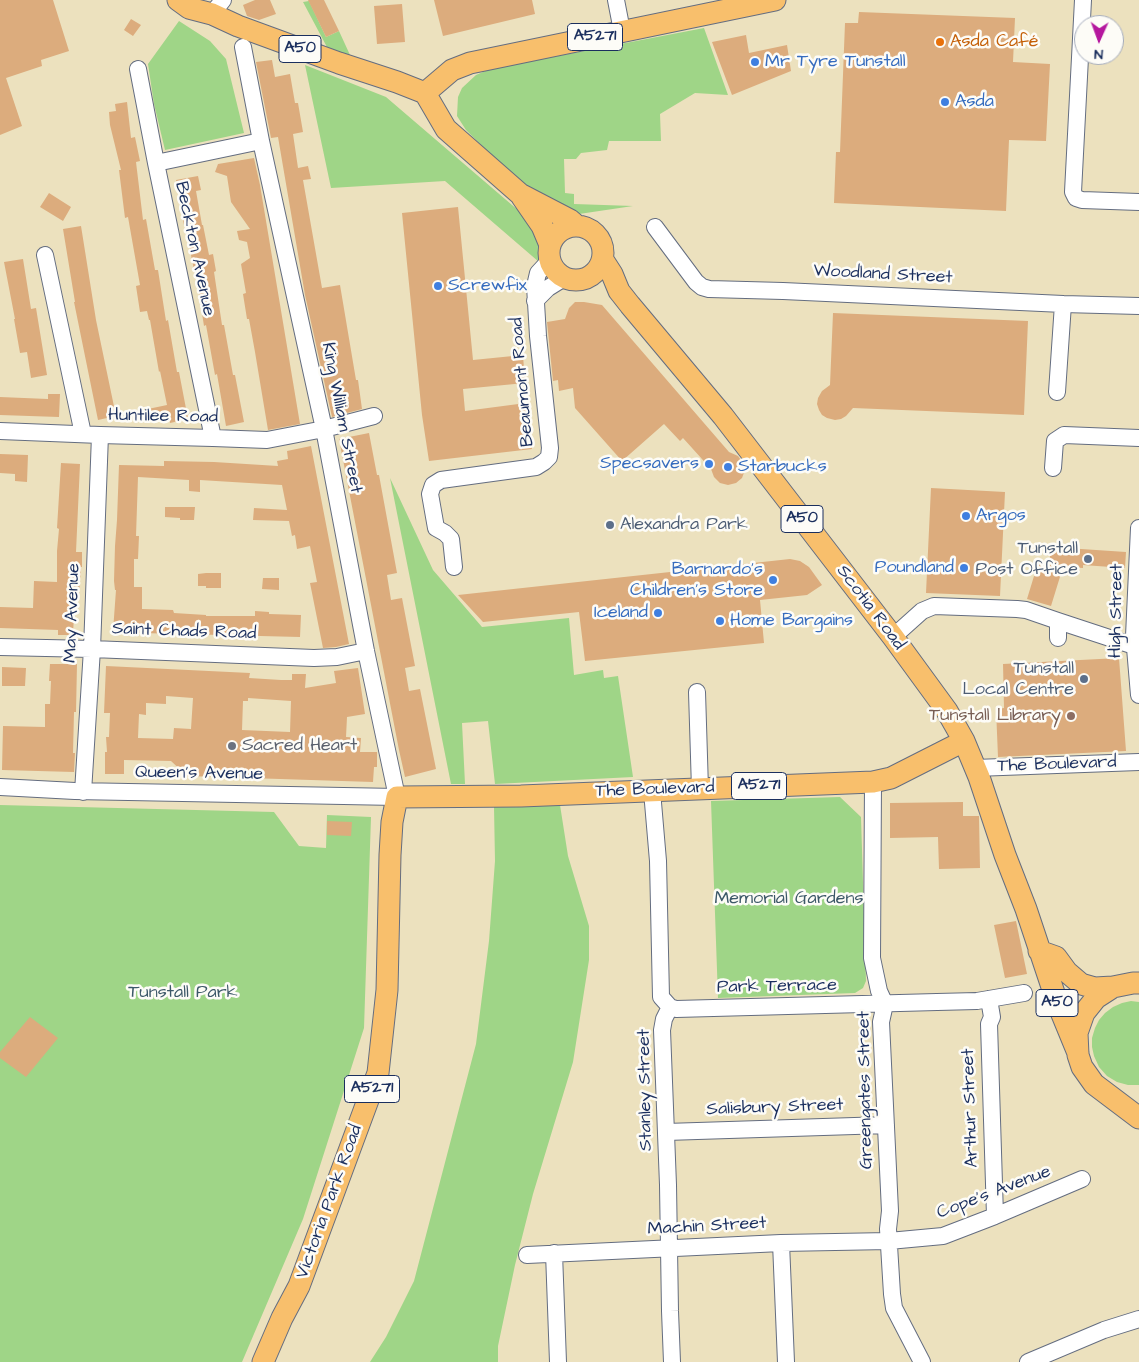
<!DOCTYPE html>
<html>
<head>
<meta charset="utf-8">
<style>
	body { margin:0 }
	#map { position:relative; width:1139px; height:1362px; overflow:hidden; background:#ece1be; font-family:"Architects Daughter",sans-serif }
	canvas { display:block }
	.north { position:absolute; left:1074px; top:15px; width:50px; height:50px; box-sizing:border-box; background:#fdfcf7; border:1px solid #a3aaba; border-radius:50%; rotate:182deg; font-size:14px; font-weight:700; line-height:20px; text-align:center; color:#1b2f5e }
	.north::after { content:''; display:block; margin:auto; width:18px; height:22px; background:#b5179e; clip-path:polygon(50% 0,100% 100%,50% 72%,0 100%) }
</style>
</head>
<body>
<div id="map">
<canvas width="1139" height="1362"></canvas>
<div class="north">N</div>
</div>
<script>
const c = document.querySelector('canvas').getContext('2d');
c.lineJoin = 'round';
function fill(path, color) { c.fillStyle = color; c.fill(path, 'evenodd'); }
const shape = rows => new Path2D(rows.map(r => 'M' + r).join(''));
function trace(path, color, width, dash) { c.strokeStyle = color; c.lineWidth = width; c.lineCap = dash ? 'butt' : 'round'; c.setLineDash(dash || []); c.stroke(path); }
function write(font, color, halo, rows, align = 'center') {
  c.font = font + ' "Architects Daughter",sans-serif'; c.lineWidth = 5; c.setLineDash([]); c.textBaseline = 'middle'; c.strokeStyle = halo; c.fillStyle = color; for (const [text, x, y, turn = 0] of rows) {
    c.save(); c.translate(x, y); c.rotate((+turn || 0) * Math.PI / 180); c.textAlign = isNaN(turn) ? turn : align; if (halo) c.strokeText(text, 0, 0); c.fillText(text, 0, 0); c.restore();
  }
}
const green = shape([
	[309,1,326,37,339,31,350,55,328,49,303,2],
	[179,21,210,41,226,59,244,133,165,150,154,104,148,64],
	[704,28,728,95,695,93,660,114,661,141,609,141,607,150,581,153,576,159,564,159,565,193,574,194,574,204,633,206,579,214,556,210,512,176,466,130,457,116,458,97,462,88,476,75,490,69],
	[305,65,386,97,519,211,538,235,540,249,539,262,445,181,331,188],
	[390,478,433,570,482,627,569,618,574,675,603,670,604,678,618,676,633,777,495,784,488,721,462,723,465,784,451,784],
	[840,797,861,817,866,981,863,988,855,993,718,998,711,801],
	[0,805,274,812,299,846,326,848,327,815,371,817,364,1028,303,1219,242,1362,0,1362],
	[560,805,568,856,589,926,589,960,573,1062,533,1194,515,1265,498,1346,498,1362,370,1362,386,1337,414,1281,476,1044,489,941,495,861,494,807],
	[1131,1001,1139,1002,1139,1085,1128,1085,1117,1082,1107,1076,1099,1067,1094,1056,1092,1047,1092,1038,1095,1028,1099,1020,1105,1013,1113,1007,1122,1003]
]);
const building = shape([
	[0,0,53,0,69,51,41,60,42,66,6,78,22,126,0,135],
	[255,0,270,0,276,14,259,20,247,16,243,5],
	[308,0,324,0,339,31,326,37],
	[434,0,532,0,535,14,443,36],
	[402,4,405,42,377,44,374,6],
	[859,12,1015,18,1013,62,1050,64,1046,141,1009,140,1006,211,834,203,836,152,840,152,845,23,858,23],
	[131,19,141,25,133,36,124,30],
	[746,35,749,53,787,45,791,71,732,95,712,42],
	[272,60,275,77,290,74,295,103,298,103,303,132,293,134,298,168,308,166,311,179,303,180,322,288,340,285,356,380,358,380,362,409,332,417,305,295,278,137,271,138,256,62],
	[127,102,131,138,135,137,140,161,136,162,143,220,146,219,155,270,158,270,166,321,168,320,177,372,179,372,188,419,170,423,169,418,150,422,148,409,167,405,160,371,159,372,150,320,149,320,147,311,140,312,136,286,140,285,128,217,125,218,119,170,121,170,110,125,109,112,116,111,115,104],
	[254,158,260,185,300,424,268,430,255,352,249,319,247,319,243,294,246,293,241,264,250,258,247,242,239,240,237,231,250,229,231,202,227,176,215,172,218,164],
	[198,176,201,190,196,191,202,225,203,225,209,255,213,254,216,271,214,272,222,325,224,325,233,375,235,375,244,422,226,426,217,374,215,375,206,325,204,326,196,275,195,275,185,225,184,225,176,180],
	[49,193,71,207,63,221,40,207],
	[458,207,473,360,523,355,525,383,463,389,465,411,526,403,532,449,429,461,422,415,402,213],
	[81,226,96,320,116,416,98,420,74,302,75,302,63,229],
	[23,259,31,309,36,308,47,375,31,378,27,352,20,353,14,319,15,319,4,262],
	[575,302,584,302,602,305,729,452,738,456,743,463,745,470,742,478,736,483,728,485,720,483,714,477,711,469,683,438,680,441,664,424,622,461,575,408,573,388,559,391,558,380,553,381,547,322,565,319,569,308],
	[833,313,1028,321,1024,415,853,408,846,416,841,419,835,420,827,418,822,415,819,410,817,404,818,398,822,391,830,385],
	[48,394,60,394,59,417,0,415,0,397,48,399],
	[369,433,377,475,379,475,397,573,387,575,391,600,402,598,415,666,405,668,409,691,420,689,436,769,405,777,399,750,339,439],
	[311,446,349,644,336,647,323,648,310,583,317,582,310,546,297,549,295,535,292,536,289,521,253,520,254,508,287,510,282,485,216,481,200,480,200,492,189,491,189,480,138,477,136,536,139,536,138,559,134,559,134,587,142,587,142,609,173,610,174,613,206,615,206,616,255,616,255,611,269,612,269,614,301,615,300,637,141,633,113,631,116,590,115,590,114,581,115,546,117,520,119,465,164,466,164,461,214,462,278,466,277,461,288,459,287,451],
	[0,454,28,455,27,482,15,481,15,474,0,473],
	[61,463,80,464,76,552,82,552,82,567,81,567,79,593,75,593,73,635,58,635,58,630,0,628,0,607,33,608,34,581,57,582,57,551,59,529,57,528],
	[931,488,1005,492,1000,596,926,593],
	[165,507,195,507,194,520,180,520,180,518,165,517],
	[1051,547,1126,552,1125,568,1083,565,1083,568,1063,567,1051,606,1027,599,1038,563,1049,566],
	[790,559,800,561,809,567,822,585,807,595,760,600,764,643,585,661,579,612,483,622,458,595],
	[206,573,221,573,221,588,206,588,206,586,198,586,198,574],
	[263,578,279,578,279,590,262,589],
	[1119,658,1126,751,998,757,996,709,1004,708,1003,664],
	[50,664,77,664,76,712,74,712,73,753,75,753,74,772,2,770,3,726,45,727,45,704,50,704,51,681,49,681],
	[106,666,250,673,249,678,281,680,292,680,292,674,306,674,305,688,336,683,334,671,358,668,365,714,347,717,346,737,361,738,360,752,377,752,377,767,374,767,373,782,187,776,171,761,124,760,124,774,105,774,105,752,107,752,106,737,109,737,110,713,104,713],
	[166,696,193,698,191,729,174,728,173,739,138,738,139,714,146,715,146,703,166,704],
	[248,698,291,701,290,732,242,730,243,701,248,701],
	[2,667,26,668,25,686,2,686],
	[963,802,963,816,979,816,979,817,980,868,939,869,938,837,890,838,890,803],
	[327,821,352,822,351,836,327,835],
	[1016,921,1027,974,1005,978,994,925],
	[30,1017,58,1038,26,1077,0,1058,0,1052]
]);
const minor = shape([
	[616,0,622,31],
	[1083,0,1073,192,1076,198,1082,200,1139,202],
	[212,14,223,0],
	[138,69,156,163,213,438],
	[156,163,261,141],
	[655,227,696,282,702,287,709,289,783,291,1063,304,1139,306],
	[45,255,83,434],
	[535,301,548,288,564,278],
	[1057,392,1063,304],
	[0,431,100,435,213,438,267,440,324,429,374,416],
	[1053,468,1055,441,1064,435,1139,438],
	[1139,528,1134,636,1139,695],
	[454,567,451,539,445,533,436,528,430,494,433,485,441,480,536,467,544,462,549,457,550,448,538,336,535,286,538,273,550,260],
	[1058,621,1058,638],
	[893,637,922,611,934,606,1017,609,1026,610,1058,621,1134,646],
	[0,647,92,649,314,658,337,657,366,651],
	[697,692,700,789],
	[975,768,1139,762],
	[873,782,872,958,879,991,885,1004,881,1022,890,1211,888,1229,892,1294,894,1308,922,1362],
	[0,787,75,791,397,797,366,651,324,429,261,141,243,47],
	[652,791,658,861,661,997,670,1007],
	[83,792,92,649,100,435],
	[989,999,992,1017,989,1024,995,1216],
	[670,1007,664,1019,662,1030,668,1185,670,1311,672,1362],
	[670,1007,676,1009,937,1002,977,1001,1024,993],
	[666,1132,886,1125],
	[781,1243,786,1362],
	[554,1253,558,1362],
	[527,1255,781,1243,889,1241,943,1236,995,1216,1082,1179],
	[1028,1362,1104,1330,1139,1319]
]);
const major = shape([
	[178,0,189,8,212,14,238,26,339,63,397,82,425,93,446,129,520,194,570,220,577,226],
	[425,93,452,70,470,63,775,0],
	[522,197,542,226,550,245],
	'549 253a27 27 0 1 1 54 0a27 27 0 1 1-54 0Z',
	[603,260,612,274,619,291,630,305,723,416,893,637,947,711,964,741,979,777,1005,855,1026,909,1057,1002,1078,1053],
	[1039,951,1056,957,1067,972,1081,984,1095,988,1113,987],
	[1139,983,1133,983,1113,987,1096,998,1084,1013,1077,1033,1078,1055,1082,1067,1094,1084,1139,1118],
	[263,1362,282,1318,299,1286,378,1073,387,990,390,855,392,822,397,797,521,796,873,782,891,778,964,741]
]);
const markers = [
	[940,42,5,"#e8710a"],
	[755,62,5,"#3f7fe0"],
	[945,102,5,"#3f7fe0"],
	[438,286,5,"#3f7fe0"],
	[709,464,5,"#3f7fe0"],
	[728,467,5,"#3f7fe0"],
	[966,516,5,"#3f7fe0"],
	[610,525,5,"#5c6f8a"],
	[1088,559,5,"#5c6f8a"],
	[964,568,5,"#3f7fe0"],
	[773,580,5,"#3f7fe0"],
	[658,613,5,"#3f7fe0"],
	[720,621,5,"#3f7fe0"],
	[1084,679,5,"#5c6f8a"],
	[1071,716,5,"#8d6e63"],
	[232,746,5,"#6b7280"]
];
const shields = [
	[595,37,55],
	[300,49,42],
	[802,519,42],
	[759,786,55],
	[1057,1003,42],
	[372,1089,55]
];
const shieldNames = [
	["A5271",595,37],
	["A50",300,49],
	["A50",802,519],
	["A5271",759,786],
	["A50",1057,1003],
	["A5271",372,1089]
];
const foodNames = [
	["Asda Café",950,42]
];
const shopNames = [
	["Mr Tyre Tunstall",765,62],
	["Asda",955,102],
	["Screwfix",448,286],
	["Specsavers",699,464,"right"],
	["Starbucks",738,467],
	["Argos",976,516],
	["Poundland",954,568,"right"],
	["Barnardo's",763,570,"right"],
	["Children's Store",763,591,"right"],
	["Iceland",648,613,"right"],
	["Home Bargains",730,621]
];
const streetNames = [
	["Beckton Avenue",194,249,78],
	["Woodland Street",883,275,3],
	["Beaumont Road",523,382,-95],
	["Huntilee Road",163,417,1],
	["King William Street",341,418,79],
	["Scotia Road",870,608,53],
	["High Street",1117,611,-89],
	["May Avenue",73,613,-88],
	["Saint Chads Road",184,632,2],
	["The Boulevard",1057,765,-2],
	["Queen's Avenue",199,774,1],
	["The Boulevard",655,790,-2],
	["Park Terrace",777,987,-1],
	["Stanley Street",646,1090,-91],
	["Greengates Street",866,1090,-91],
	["Salisbury Street",775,1108,-2],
	["Arthur Street",971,1108,-92],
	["Cope's Avenue",994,1193,-21],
	["Victoria Park Road",330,1202,-70],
	["Machin Street",707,1227,-3]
];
const serviceNames = [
	["Alexandra Park",620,525,"left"],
	["Tunstall",1078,549],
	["Post Office",1078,570],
	["Tunstall",1074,669],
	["Local Centre",1074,690]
];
const educationNames = [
	["Tunstall Library",1061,716]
];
const worshipNames = [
	["Sacred Heart",242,746]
];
const parkNames = [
	["Memorial Gardens",789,899],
	["Tunstall Park",183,993]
];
fill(green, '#9fd587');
fill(building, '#dcac7d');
trace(minor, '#646d80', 18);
trace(major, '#646d80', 23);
trace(minor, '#fff', 16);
trace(major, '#f8bf6c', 21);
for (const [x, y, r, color] of markers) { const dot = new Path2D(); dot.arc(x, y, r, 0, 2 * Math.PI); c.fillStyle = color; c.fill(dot); trace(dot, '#fdfcf7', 2); }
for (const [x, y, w] of shields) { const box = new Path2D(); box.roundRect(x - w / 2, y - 13.5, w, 27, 4); c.fillStyle = '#fdfcf7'; c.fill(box); trace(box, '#1b2f5e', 1); }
write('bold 16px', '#1b2f5e', null, shieldNames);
write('18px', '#c56008', '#fdfcf7', foodNames, 'left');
write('18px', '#366cbe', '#fdfcf7', shopNames, 'left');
write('18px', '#1b2f5e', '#fdfcf7', streetNames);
write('18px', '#4e5e75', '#fdfcf7', serviceNames, 'right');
write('18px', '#785e54', '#fdfcf7', educationNames, 'right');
write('18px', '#5b616d', '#fdfcf7', worshipNames, 'left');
write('18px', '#3c5868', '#fdfcf7', parkNames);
</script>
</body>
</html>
